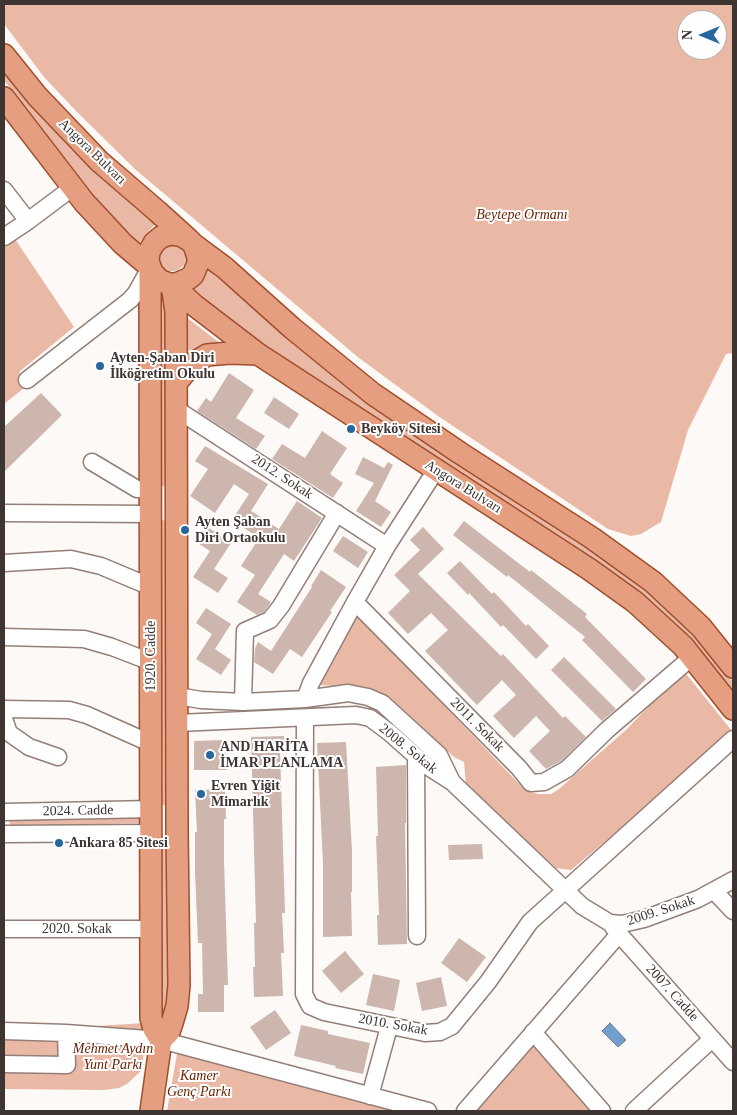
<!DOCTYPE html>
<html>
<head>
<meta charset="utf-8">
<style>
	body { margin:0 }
	#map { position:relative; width:737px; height:1115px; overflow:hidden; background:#fdf9f7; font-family:Georgia,serif }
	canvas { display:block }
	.frame { position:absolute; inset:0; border:5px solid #3e3532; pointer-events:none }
	.north { position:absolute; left:677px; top:10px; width:50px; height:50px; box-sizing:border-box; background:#fff; border:1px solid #b2aead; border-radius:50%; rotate:270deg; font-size:14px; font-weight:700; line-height:20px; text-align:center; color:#3e3532 }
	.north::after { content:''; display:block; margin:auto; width:18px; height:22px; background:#28679d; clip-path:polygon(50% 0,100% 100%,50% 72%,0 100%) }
</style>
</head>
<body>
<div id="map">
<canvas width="737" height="1115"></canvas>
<div class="frame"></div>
<div class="north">N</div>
</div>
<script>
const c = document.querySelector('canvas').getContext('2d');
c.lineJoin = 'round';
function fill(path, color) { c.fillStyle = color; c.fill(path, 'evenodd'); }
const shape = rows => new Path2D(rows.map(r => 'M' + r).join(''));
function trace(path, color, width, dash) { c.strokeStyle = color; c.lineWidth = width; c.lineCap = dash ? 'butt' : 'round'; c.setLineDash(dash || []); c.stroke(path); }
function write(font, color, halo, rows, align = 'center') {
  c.font = font + ' Georgia,serif'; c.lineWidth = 4; c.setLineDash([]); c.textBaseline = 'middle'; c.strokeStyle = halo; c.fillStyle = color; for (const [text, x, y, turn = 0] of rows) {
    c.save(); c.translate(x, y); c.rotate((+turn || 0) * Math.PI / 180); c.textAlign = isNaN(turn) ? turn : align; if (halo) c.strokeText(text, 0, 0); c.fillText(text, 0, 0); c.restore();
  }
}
const green = shape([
	[4,4,733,4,733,353,726,354,688,430,661,522,641,534,631,536,608,529,438,416,359,358,136,170,76,111,44,77,4,24],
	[687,20,717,20,717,50,687,50],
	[4,69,33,107,72,150,101,176,156,223,138,244,100,205,61,158,4,80],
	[13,236,74,327,19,372,28,385,4,404,4,243],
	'158 257a14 14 0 1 1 28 0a14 14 0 1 1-28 0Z',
	[207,269,382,414,451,460,584,545,643,586,697,637,710,653,733,682,733,693,716,672,188,290],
	[155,293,168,303,170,486,158,486],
	[181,313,225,347,183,366],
	[160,520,169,521,170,805,161,805],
	[358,616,526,791,538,794,551,794,559,789,627,729,683,670,732,731,667,790,571,870,556,868,466,785,464,762,454,757,383,694,370,688,317,685],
	[144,815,144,823,11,826,9,822,10,820],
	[162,838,169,838,174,978,161,1028,160,841],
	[146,1023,142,1070,127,1084,119,1088,104,1090,4,1089,4,1039,89,1043,95,1026],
	[533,1042,595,1111,471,1111],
	[183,1052,411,1111,167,1111,177,1054]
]);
const water = shape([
	[610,1023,626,1040,618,1047,602,1031,610,1023]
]);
const building = shape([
	[229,373,254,390,236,418,265,436,256,449,197,411,206,398,211,402],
	[41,393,62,415,4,472,4,427],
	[274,397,299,414,289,429,264,413],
	[322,431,347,448,330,474,343,483,333,498,272,459,282,444,305,458],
	[205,446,268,484,251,511,279,529,297,501,322,518,294,561,284,554,258,594,271,602,264,612,257,615,237,602,255,575,241,566,259,538,232,520,249,494,234,484,215,513,190,496,208,469,195,461],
	[363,457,384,468,388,462,393,465,375,501,391,512,381,527,356,511,374,483,355,474],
	[464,521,530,572,531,570,587,614,585,617,646,679,633,692,582,640,585,637,508,575,507,577,453,535],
	[206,526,231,543,214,569,228,578,218,593,193,577,210,551,196,542],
	[423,527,444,549,418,574,501,656,503,654,563,718,565,716,586,737,561,761,546,769,529,751,550,731,536,716,514,738,493,716,516,695,502,680,477,705,425,651,448,630,431,613,408,634,388,613,410,591,394,575,420,550,410,540],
	[343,536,368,552,358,568,333,551],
	[460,561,492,594,494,592,526,626,528,624,549,646,536,659,503,625,501,627,469,593,468,595,447,573],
	[321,570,346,587,330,611,332,612,302,657,290,649,273,674,254,662,255,648,258,642,271,651,312,587,311,586],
	[206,608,231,624,215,649,231,660,221,675,196,659,212,634,196,623],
	[564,657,616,709,602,721,551,670],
	[284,736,284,750,280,750,285,913,282,913,284,953,281,953,283,996,254,997,253,967,255,967,254,923,256,923,251,737],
	[225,740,227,770,194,770,194,741],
	[346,742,352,851,352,892,351,892,352,936,323,937,323,863,317,743],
	[406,765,406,823,405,823,407,944,378,945,377,915,379,915,376,836,378,836,376,767],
	[225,789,226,819,224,819,224,862,228,985,224,985,224,1012,198,1012,198,994,203,994,202,943,198,943,195,872,195,832,197,832,195,790],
	[482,844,483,859,449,860,448,845],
	[459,938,486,957,467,982,441,963],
	[345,951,364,974,341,993,322,971],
	[373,974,400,980,394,1011,366,1005],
	[441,977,447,1006,422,1011,416,983],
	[275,1010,291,1033,266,1050,250,1027],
	[301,1025,328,1031,328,1034,370,1043,363,1074,335,1068,336,1066,294,1056]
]);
const minor = shape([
	[4,190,28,221],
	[4,237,28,221,72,188],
	[27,380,130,300,136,293,150,268],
	[176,409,387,546],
	[92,462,137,489,151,490],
	[4,513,151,514],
	[4,563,71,559,101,566,151,587],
	[355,602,519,768,531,783,544,782,567,769,607,730,692,657],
	[4,637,84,639,112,647,151,662],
	[178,696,201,700,243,702,305,699,348,693,368,697,382,703,439,755,452,782],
	[305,699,311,683,355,602,387,546,436,470],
	[243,702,245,631,270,620,281,606,337,513],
	[4,709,69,710,87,715,152,744],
	[305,718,304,994,310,1006,324,1012,425,1033,440,1032,452,1026,488,982,530,922,733,739],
	[4,719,9,733,29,747,58,757],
	[178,723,356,715,370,718,390,733,427,766,452,782,582,906,610,923,622,924,644,919,698,899,733,880],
	[416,756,417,936],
	[4,812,152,809],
	[4,834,152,833],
	[714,891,733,911],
	[613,927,733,1062],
	[4,929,151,929],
	[4,1031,66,1033,161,1040,428,1111],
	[533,1032,602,1111],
	[4,1064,67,1065,66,1033],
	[370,1096,389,1027],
	[465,1111,619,934],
	[634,1111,712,1039]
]);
const major = shape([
	[4,55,37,96,99,161,157,211,189,240,194,245,198,257,198,263,193,275,188,279,176,284,169,284,159,280,152,272,148,261,149,252,154,243,161,237,170,234,180,235,189,240],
	[4,98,84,202,123,244,149,266],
	[194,245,225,268,292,328,373,394,460,453,592,538,653,582,701,627,733,667],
	[150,269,151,1018,154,1029,161,1040],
	[176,284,181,293,194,305,258,354,589,569,635,602,683,646,733,709],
	[176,383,192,364,207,355,230,353,258,354],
	[151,1111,161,1040,169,1032,172,1023,177,1006,179,985,177,832,176,312,172,284]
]);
const markers = [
	[100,366,5,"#28679d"],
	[351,429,5,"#28679d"],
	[185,530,5,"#28679d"],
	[210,755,5,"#28679d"],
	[201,794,5,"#28679d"],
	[59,843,5,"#28679d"]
];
const streetNames = [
	["Angora Bulvarı",92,152,44],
	["2012. Sokak",282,477,33],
	["Angora Bulvarı",463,487,32],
	["1920. Cadde",151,656,-90],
	["2011. Sokak",477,725,45],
	["2008. Sokak",408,749,39],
	["2024. Cadde",78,811,-1],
	["2009. Sokak",661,911,-18],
	["2020. Sokak",77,929],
	["2007. Cadde",672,993,48],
	["2010. Sokak",393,1025,10]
];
const parkNames = [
	["Beytepe Ormanı",522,215],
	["Mehmet Aydın",113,1049],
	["Yunt Parkı",113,1065],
	["Kamer",199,1076],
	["Genç Parkı",199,1092]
];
const poiNames = [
	["Ayten-Şaban Diri",110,358],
	["İlköğretim Okulu",110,374],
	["Beyköy Sitesi",361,429],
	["Ayten Şaban",195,522],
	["Diri Ortaokulu",195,538],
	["AND HARİTA",220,747],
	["İMAR PLANLAMA",220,763],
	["Evren Yiğit",211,786],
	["Mimarlık",211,802],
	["Ankara 85 Sitesi",69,843]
];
fill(green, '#eab9a6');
fill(water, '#719eca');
trace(water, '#627e9c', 1);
fill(building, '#ccb6ae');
trace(minor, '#947f78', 19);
trace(major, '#a04f2d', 24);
trace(minor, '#fff', 16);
trace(major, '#e59e7f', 21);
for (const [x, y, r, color] of markers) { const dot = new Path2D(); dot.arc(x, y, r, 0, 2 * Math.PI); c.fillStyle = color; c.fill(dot); trace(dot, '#fff', 2); }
write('14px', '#3e3532', '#fff', streetNames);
write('italic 14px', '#6a2200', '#fff', parkNames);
write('bold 14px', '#3e3532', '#fff', poiNames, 'left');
</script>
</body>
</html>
